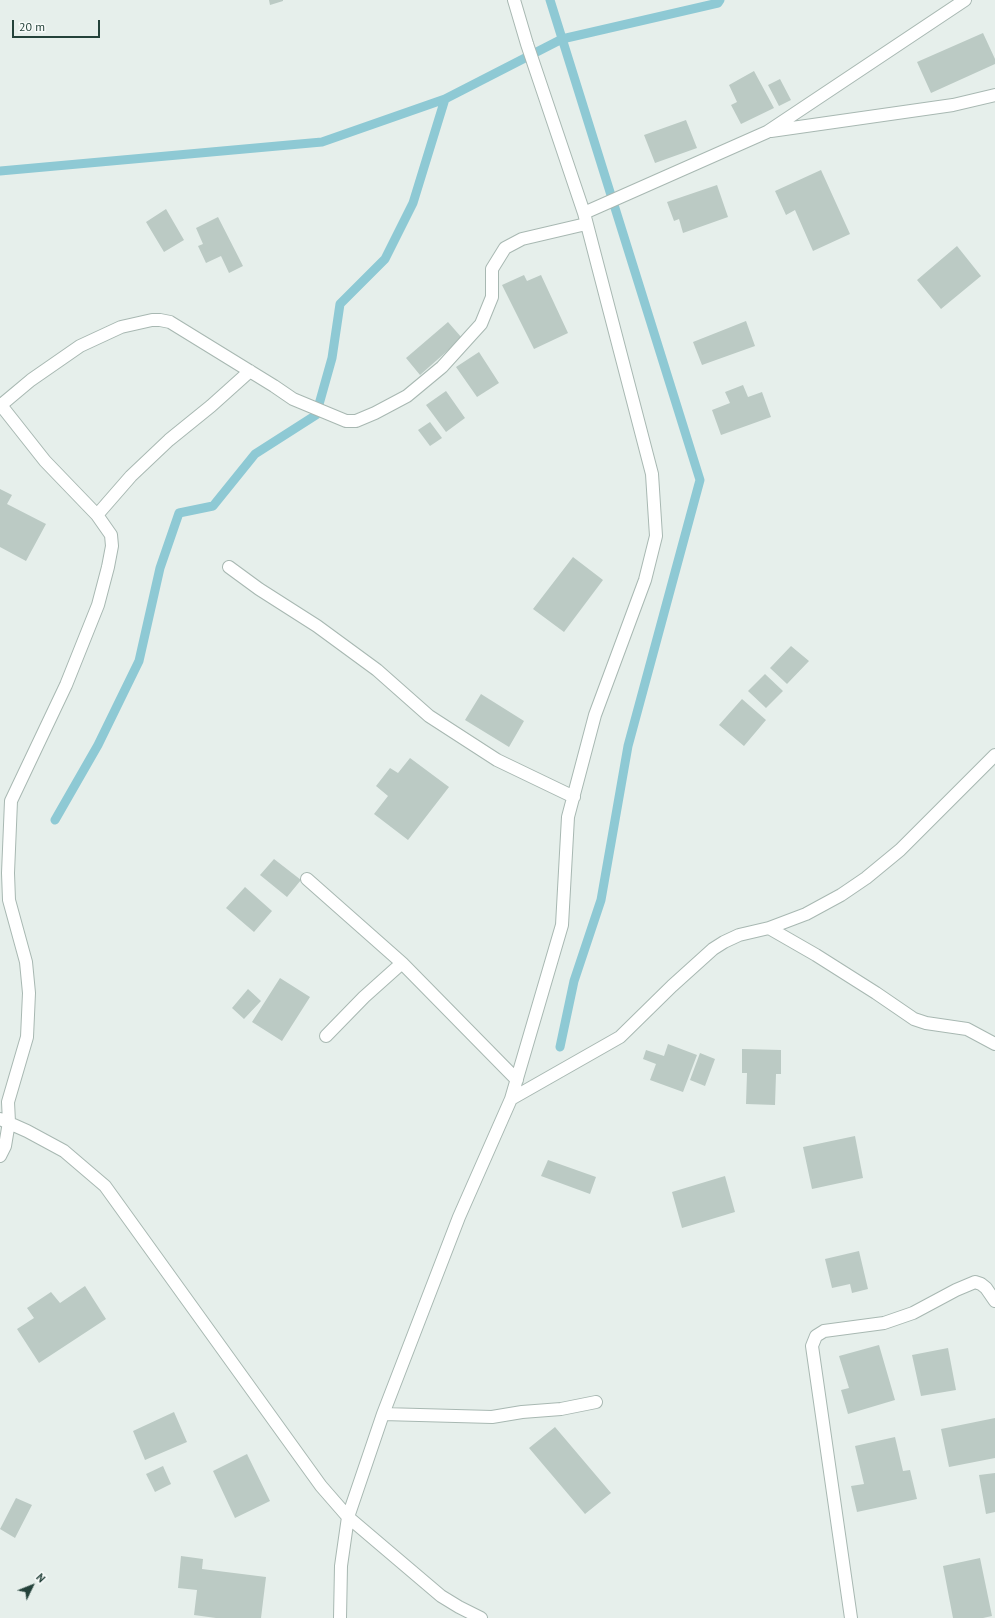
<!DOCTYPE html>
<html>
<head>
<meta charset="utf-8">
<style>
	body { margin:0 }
	#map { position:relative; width:995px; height:1618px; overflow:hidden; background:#e6efeb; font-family:"PT Sans",sans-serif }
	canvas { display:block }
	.north { position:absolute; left:12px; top:1566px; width:40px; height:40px; -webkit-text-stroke:3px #f7fbf9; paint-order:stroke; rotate:47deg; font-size:11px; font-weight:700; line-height:16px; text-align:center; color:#24423a }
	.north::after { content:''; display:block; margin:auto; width:14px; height:18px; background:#24423a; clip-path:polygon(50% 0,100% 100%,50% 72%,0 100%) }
	.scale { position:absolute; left:12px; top:20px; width:88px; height:18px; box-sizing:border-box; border:2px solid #24423a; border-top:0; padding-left:5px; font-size:12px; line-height:14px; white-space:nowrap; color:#24423a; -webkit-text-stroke:3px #f7fbf9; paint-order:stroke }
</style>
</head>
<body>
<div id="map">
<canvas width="995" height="1618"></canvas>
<div class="north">N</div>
<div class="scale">20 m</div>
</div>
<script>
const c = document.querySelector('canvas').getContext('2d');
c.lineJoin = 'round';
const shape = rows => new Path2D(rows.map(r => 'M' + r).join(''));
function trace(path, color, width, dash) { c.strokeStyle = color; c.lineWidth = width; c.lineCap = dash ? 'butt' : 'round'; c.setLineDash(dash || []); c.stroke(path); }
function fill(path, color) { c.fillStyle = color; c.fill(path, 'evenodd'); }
const stream = shape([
	[550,0,700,480,628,746,601,900,574,981,560,1047],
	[0,171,322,142,445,99,562,39,718,3,720,0],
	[55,820,98,745,139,661,160,568,179,513,213,506,255,454,316,415,332,358,340,304,385,259,413,203,445,99]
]);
const building = shape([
	[269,0,283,0,283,1,270,5],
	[983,33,995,59,995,64,931,93,917,62],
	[754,71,774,108,741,124,731,105,737,102,729,85],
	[780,79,791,100,779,106,768,85],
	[686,120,697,148,655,163,644,135],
	[821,170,850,234,813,251,795,210,786,215,775,191],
	[717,185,728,217,683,233,679,219,674,221,667,202],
	[166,209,184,240,164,252,146,222],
	[218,217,243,266,229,273,221,256,206,263,198,246,203,244,196,228],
	[957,246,981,276,941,309,917,280],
	[524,275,527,281,541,275,568,333,534,349,502,285],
	[746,321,755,346,702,365,693,342],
	[448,322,462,338,420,375,406,358],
	[479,352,499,383,477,397,456,367],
	[743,385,748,397,762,392,771,417,721,435,712,410,730,403,725,392],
	[446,391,465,418,446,432,426,405],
	[430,422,442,438,430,446,418,430],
	[0,489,12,495,7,504,46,524,26,561,0,547],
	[573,557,603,580,564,632,533,609],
	[791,646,809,661,787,684,770,668],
	[765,674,783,691,766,708,748,691],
	[481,694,524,721,509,747,465,720],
	[742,699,766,720,744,746,719,725],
	[410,758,449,787,408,840,374,814,388,796,376,786,390,768,398,773],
	[274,859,301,880,287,897,260,875],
	[245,887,272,911,254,932,226,908],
	[280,978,310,997,282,1041,252,1022],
	[248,989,261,1001,244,1019,232,1008],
	[668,1044,697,1055,683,1092,650,1080,656,1064,643,1059,646,1050,664,1056],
	[742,1049,781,1050,781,1074,776,1074,775,1105,746,1104,747,1073,742,1073],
	[700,1053,715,1059,705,1086,690,1080],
	[855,1136,863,1178,812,1189,803,1147],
	[548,1160,596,1177,590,1194,541,1176],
	[725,1176,735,1212,682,1228,672,1192],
	[859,1251,868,1289,852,1293,850,1284,832,1288,825,1259],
	[85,1286,106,1319,39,1363,17,1329,34,1318,27,1308,51,1292,60,1303],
	[879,1345,895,1400,848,1414,841,1390,849,1388,839,1356],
	[948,1348,956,1390,921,1396,912,1355],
	[174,1412,187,1442,145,1460,133,1431],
	[995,1418,995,1458,949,1467,941,1429],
	[555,1427,611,1493,585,1514,529,1448],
	[895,1437,903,1471,910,1470,917,1499,857,1512,851,1486,864,1484,855,1446],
	[247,1454,270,1501,235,1518,213,1471],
	[163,1466,171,1484,155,1492,146,1474],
	[995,1473,995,1512,986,1514,979,1475],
	[16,1498,32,1505,15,1538,0,1529],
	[181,1556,203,1559,202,1569,266,1577,261,1618,216,1618,194,1615,197,1590,178,1588],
	[980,1558,992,1616,983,1618,953,1618,943,1566]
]);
const minor = shape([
	[771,131,953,105,995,95],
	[584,213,767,132,965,0],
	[0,404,45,461,97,515,111,535,112,546,108,567,98,605,66,685,11,801,8,873,9,900,26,962,29,993,27,1037,8,1102,9,1122,5,1146,0,1156],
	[0,406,31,380,80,346,121,327,152,320,160,320,170,322,274,386,293,399,346,421,356,421,375,413,407,396,442,367,481,324,492,297,492,269,505,248,522,239,586,224],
	[97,515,131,476,169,440,211,406,250,371],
	[229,567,259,589,317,626,377,670,429,716,497,760,574,797],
	[307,879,402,963],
	[769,928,816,955,876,993,914,1019,926,1023,967,1029,995,1044],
	[326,1036,364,997,402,963,517,1080],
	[511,1099,620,1037,672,986,713,949,724,942,739,935,769,928,806,914,841,895,866,878,900,850,995,755],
	[0,1119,27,1131,64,1151,105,1186,321,1486,348,1517,441,1596,459,1607,481,1618],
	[383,1414,492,1417,522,1412,561,1409,596,1402],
	[340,1618,341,1566,348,1517,383,1414,459,1217,511,1099,562,925,568,817,595,715,645,580,656,536,652,474,584,213,527,44,514,0],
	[851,1618,812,1346,816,1336,824,1331,884,1323,913,1313,956,1290,975,1282,981,1284,986,1288,995,1301]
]);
trace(stream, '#8ec9d4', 9);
fill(building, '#bbcac4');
trace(minor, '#a8b8b2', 14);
trace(minor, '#fff', 12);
</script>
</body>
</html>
